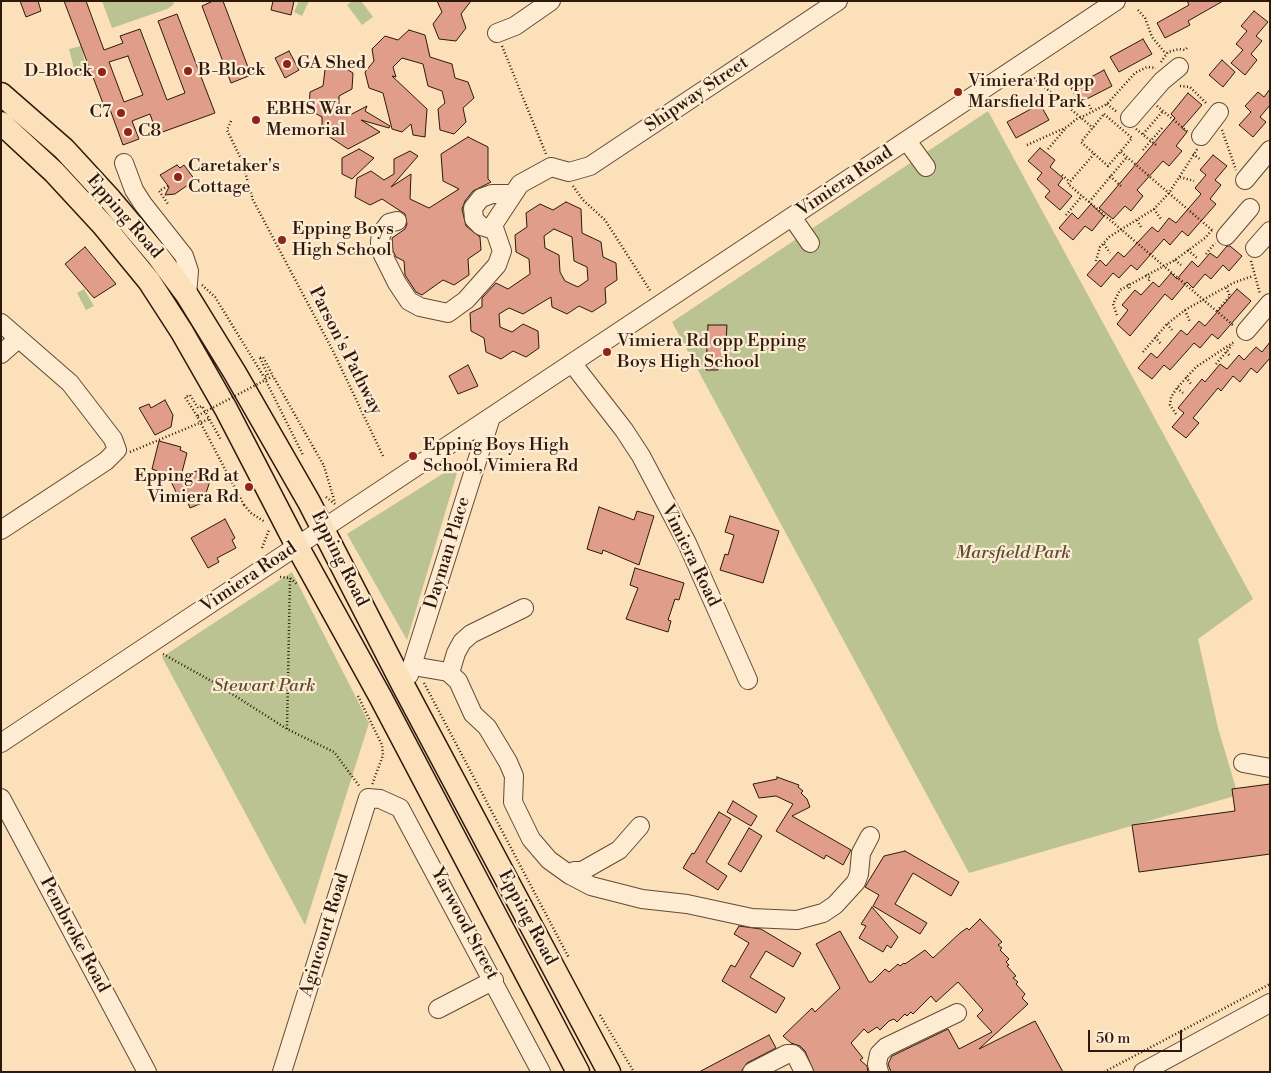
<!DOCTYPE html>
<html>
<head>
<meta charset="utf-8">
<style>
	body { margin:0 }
	#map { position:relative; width:1271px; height:1073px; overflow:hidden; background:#fce0b9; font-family:"Libre Bodoni",serif }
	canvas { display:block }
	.frame { position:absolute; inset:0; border:2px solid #2d190c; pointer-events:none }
	.scale { position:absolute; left:1088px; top:1030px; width:94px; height:22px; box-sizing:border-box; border:2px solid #2d190c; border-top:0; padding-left:6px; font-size:15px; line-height:18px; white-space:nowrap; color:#2d190c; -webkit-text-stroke:4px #fdebd2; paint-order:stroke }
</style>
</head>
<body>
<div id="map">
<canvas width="1271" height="1073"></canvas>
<div class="frame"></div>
<div class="scale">50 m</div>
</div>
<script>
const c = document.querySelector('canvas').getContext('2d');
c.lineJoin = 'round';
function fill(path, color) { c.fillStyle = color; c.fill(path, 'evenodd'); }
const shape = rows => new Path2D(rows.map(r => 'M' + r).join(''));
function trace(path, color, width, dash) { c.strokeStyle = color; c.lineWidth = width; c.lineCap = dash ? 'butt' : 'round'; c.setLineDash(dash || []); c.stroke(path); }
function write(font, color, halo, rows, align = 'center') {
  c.font = font + ' "Libre Bodoni",serif'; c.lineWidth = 4.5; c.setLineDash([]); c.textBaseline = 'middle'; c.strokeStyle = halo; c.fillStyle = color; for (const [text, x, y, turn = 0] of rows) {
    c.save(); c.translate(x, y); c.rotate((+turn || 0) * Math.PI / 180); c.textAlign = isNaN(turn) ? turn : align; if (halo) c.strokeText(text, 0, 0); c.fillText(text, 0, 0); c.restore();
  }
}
const green = shape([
	[102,1,173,1,174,4,167,9,112,28],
	[299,1,309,1,302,16,294,12],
	[352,1,361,1,373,17,362,25,347,5],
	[81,46,88,73,76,76,69,49],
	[988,111,1253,599,1198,639,1218,728,1238,795,969,873,672,322],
	[84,289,94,306,86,310,77,293],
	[460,463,407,640,347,534],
	[292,572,369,723,305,925,162,657]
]);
const building = shape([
	[20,1,38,1,41,11,26,17,20,1],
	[64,1,86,1,104,50,123,43,120,36,140,29,167,100,185,93,158,21,177,14,215,113,157,134,150,114,132,121,139,139,123,145,108,104,104,106,64,1],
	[128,56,143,95,124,102,109,62,128,56],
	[213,1,223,1,251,75,231,83,202,6,213,1],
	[273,1,294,1,291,15,271,10,273,1],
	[437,1,471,1,461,14,466,28,456,41,439,39,433,24,442,12,437,1],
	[1187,1,1223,1,1188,21,1190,25,1165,38,1157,23,1189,5,1187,1],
	[1254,11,1268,22,1256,36,1262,41,1251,54,1257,60,1245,75,1231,63,1243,50,1236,44,1247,31,1241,26,1254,11],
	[409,30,425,35,430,57,452,64,455,78,468,82,474,98,463,108,466,122,454,134,440,130,438,109,445,103,442,91,428,86,423,64,402,58,393,67,396,77,392,76,427,109,425,137,413,135,411,124,402,132,392,129,383,93,369,88,365,72,374,61,372,49,385,36,398,40,409,30],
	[1143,39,1152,54,1119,72,1110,57,1143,39],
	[289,51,299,70,285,78,275,58,289,51],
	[1222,60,1235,72,1223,87,1209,75,1222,60],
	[337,63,353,73,352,89,339,96,339,109,350,115,367,106,365,111,390,126,389,128,361,120,380,132,348,149,322,132,322,117,309,110,310,92,323,86,325,70,337,63],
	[1104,70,1112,86,1079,103,1071,88,1104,70],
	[1270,89,1270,105,1260,117,1266,122,1253,137,1239,125,1251,112,1245,106,1258,92,1264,97,1270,89],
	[1188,93,1202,105,1182,128,1187,132,1176,146,1182,151,1169,166,1163,161,1137,190,1143,196,1131,211,1125,206,1113,219,1099,208,1175,118,1171,114,1188,93],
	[1040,104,1049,120,1016,138,1007,122,1040,104],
	[468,137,488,147,488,179,491,182,473,191,465,201,462,209,466,226,480,237,481,250,468,259,469,275,454,285,443,280,422,295,416,292,405,275,404,261,396,257,393,251,392,238,405,229,407,224,405,214,382,199,370,205,355,197,357,178,371,171,384,180,394,174,394,159,410,151,418,156,391,187,411,174,410,199,429,208,459,189,443,181,441,154,468,137],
	[1040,148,1055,160,1050,167,1063,178,1058,185,1072,196,1060,210,1045,197,1050,191,1037,179,1042,173,1028,161,1040,148],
	[359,149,374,158,352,179,342,174,342,158,359,149],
	[1213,155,1227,166,1215,180,1221,185,1210,199,1216,204,1188,236,1182,231,1170,245,1164,239,1137,270,1131,265,1119,278,1113,273,1101,287,1087,275,1100,260,1106,266,1118,252,1124,257,1152,227,1158,232,1169,218,1176,223,1201,194,1195,188,1206,175,1200,170,1213,155],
	[177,165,180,168,184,165,195,180,175,194,165,195,169,187,160,175,177,165],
	[566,202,581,209,582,233,601,242,603,257,616,263,617,280,605,288,606,303,592,312,579,306,567,314,552,307,551,297,523,314,509,308,499,314,500,327,512,332,523,324,538,331,539,348,526,357,513,351,501,359,486,352,484,338,471,331,470,313,482,307,482,298,496,283,508,289,530,274,529,259,516,252,515,235,527,227,526,213,540,204,553,210,566,202],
	[554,229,572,237,574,261,587,267,588,280,578,287,565,281,560,272,559,255,545,248,544,236,554,229],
	[1091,204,1104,216,1092,231,1085,226,1073,240,1059,228,1072,213,1078,219,1091,204],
	[1227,246,1230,246,1242,256,1229,271,1223,265,1211,279,1205,274,1193,288,1187,282,1172,300,1165,294,1130,336,1117,324,1128,310,1122,305,1135,290,1141,295,1153,282,1159,287,1171,273,1177,279,1192,261,1198,267,1210,253,1217,258,1227,246],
	[85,247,116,284,94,298,65,264,85,247],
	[1237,289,1251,301,1218,339,1212,334,1200,348,1194,343,1170,370,1164,365,1152,379,1138,368,1151,353,1157,358,1181,330,1187,335,1199,321,1205,326,1237,289],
	[708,325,727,325,725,358,718,358,718,370,706,370,708,325],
	[1270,342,1270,358,1257,373,1251,368,1240,382,1233,376,1221,391,1218,388,1193,418,1199,423,1186,438,1172,427,1184,413,1178,408,1202,379,1205,382,1220,364,1227,369,1239,355,1244,360,1256,347,1262,352,1270,342],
	[468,365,478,386,458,394,449,376,468,365],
	[165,400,173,415,171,427,155,435,139,408,149,404,151,408,165,400],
	[159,441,181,447,180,450,187,453,181,476,206,468,211,478,205,496,207,501,190,508,186,498,183,499,180,492,177,494,168,475,152,469,159,441],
	[599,507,634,520,637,511,654,516,639,565,603,550,602,554,587,549,599,507],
	[730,516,779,531,763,583,720,570,725,554,728,555,734,535,725,532,730,516],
	[225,519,235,538,232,540,236,548,217,558,219,562,208,568,191,538,225,519],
	[635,568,684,583,679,600,675,599,668,620,671,621,668,632,626,619,638,588,630,585,635,568],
	[777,777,799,785,798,787,803,791,801,793,807,799,810,807,792,816,851,850,843,865,826,855,824,859,776,831,793,804,776,796,759,798,753,784,777,779,777,777],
	[1270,784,1270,854,1139,872,1132,825,1235,811,1232,789,1270,784],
	[733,801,757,816,751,826,727,812,733,801],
	[719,812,731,819,706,862,727,876,718,890,683,868,692,853,694,854,719,812],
	[749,828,762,836,741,872,728,864,749,828],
	[905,851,959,882,951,896,913,873,895,904,927,923,920,934,873,906,879,895,865,887,884,856,905,851],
	[872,907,898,937,891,948,887,945,883,952,859,938,866,926,861,924,872,907],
	[980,919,1002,942,998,945,1002,948,1000,950,1009,959,1006,962,1009,965,1007,966,1016,976,1013,978,1018,982,1016,984,1025,994,1022,998,1028,1004,979,1049,1035,1021,1063,1072,891,1072,888,1064,892,1056,948,1029,959,1049,992,1032,977,1016,983,1010,958,982,936,1002,931,996,913,1014,911,1012,907,1016,905,1014,897,1022,894,1019,889,1021,880,1030,877,1027,868,1033,864,1029,851,1043,863,1058,860,1060,867,1066,868,1072,814,1072,805,1051,800,1046,791,1043,783,1036,812,1008,815,1012,840,988,816,944,840,931,869,982,872,982,885,969,889,972,898,964,900,966,904,963,905,964,925,950,933,958,960,933,967,928,969,930,980,919],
	[739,926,761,929,801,953,793,967,766,951,750,977,785,998,776,1013,722,981,731,965,735,967,749,943,734,934,739,926],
	[769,1035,776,1048,747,1063,741,1072,699,1072,769,1035]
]);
const path = shape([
	[1138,10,1145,18,1152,37,1166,54],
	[502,46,546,154],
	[1161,62,1168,52,1179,49,1185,50,1188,47],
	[1034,78,1093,128],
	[1180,86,1190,87,1207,104],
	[1107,104,1117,112],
	[1089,105,1092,111],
	[1157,106,1188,132],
	[1104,114,1132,138,1108,166,1081,142,1104,114],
	[1080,118,1107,104,1135,73,1147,67,1156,68],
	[231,121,227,130,242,161,253,200,333,351,383,456],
	[1136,129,1156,145],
	[1222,130,1236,170],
	[1143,134,1163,111],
	[1027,145,1067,127,1079,117],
	[1048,149,1065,129],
	[1143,150,1162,128],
	[1121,152,1213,231],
	[1094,154,1068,184,1234,326],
	[1193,154,1201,160],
	[1062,175,1070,182],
	[1110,176,1121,186],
	[1180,177,1194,181],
	[168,186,159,191,168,204],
	[573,186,583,200,605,220,651,292],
	[1089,202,1127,157],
	[1154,209,1161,219],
	[1066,215,1082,196],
	[1137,220,1142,229],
	[1104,244,1110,253],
	[1188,250,1198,259],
	[1206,254,1215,243],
	[1175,260,1181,265],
	[1096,261,1100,247,1109,237,1154,209,1169,193,1198,148],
	[1251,261,1260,294],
	[1146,275,1150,278,1148,282],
	[1128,284,1130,290],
	[202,285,215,297,264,377],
	[1185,310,1190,322],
	[1217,311,1230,296,1226,287],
	[1117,315,1113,304,1120,290,1175,260,1205,238,1212,230],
	[1167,324,1172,330],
	[1155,337,1161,344],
	[1143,352,1167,324,1185,310,1233,283,1253,276],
	[1226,352,1230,356],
	[260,358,268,375,264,377,303,455],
	[260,358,263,357,273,376],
	[1216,364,1232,345],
	[1186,377,1191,384],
	[1177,388,1183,393],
	[1176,414,1170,405,1171,397,1177,388,1196,367,1234,342],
	[197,416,185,397,190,395,198,408,202,406,221,440],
	[130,452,209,419],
	[324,466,335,503],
	[326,497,335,504],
	[244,505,251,513,265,522],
	[262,548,269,530],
	[280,577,290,578,297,584],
	[163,654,215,683,287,729,334,752,360,787],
	[424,683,569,958],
	[358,696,382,745,383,755,372,785],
	[287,729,290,578],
	[600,1015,634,1072],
	[1104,1072,1270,984]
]);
const minor = shape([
	[497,33,515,26,551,1],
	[1130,118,1162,81,1179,67],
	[1201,136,1219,112],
	[907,141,926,167],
	[124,163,134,190,143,204,184,256,189,271,187,295],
	[1245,180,1270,150],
	[792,217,810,243],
	[397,221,389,223,381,234,380,242,380,249,397,283,409,301,420,307,448,313,466,300,497,265,502,251,493,225,520,184,551,167,569,172,590,166,838,1],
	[494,230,481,226,474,219,473,208,481,198,492,194,513,194],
	[1226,236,1250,208],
	[1255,248,1270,231],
	[1,323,70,383,113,439,117,450,106,461,1,530],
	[1246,331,1270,303],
	[1,354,18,339],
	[572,363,624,430,641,456,687,543,748,680],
	[413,666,448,672,458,681,473,714,487,727,508,762,514,776,513,802,531,839,549,860,570,875,574,871,582,871,619,850,640,826],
	[450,673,456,653,462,642,471,634,524,608],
	[409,675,491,417],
	[1,743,1116,1],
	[1243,763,1270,768],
	[1,798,147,1072],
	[570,875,591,886,642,899,687,904,752,918,797,920,823,913,835,905,856,882,859,874,861,853,870,836],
	[438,1009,494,980],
	[282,1072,368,798,380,799,400,808,541,1072],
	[752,1072,787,1054,793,1054,797,1058,804,1072],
	[879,1072,877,1064,879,1054,886,1047,957,1013],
	[1143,1072,1270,1003]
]);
const major = shape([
	[1,94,64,149,110,199,158,256,187,295,235,373,309,502,404,687,609,1072],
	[1,123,54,172,103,225,149,281,182,332,226,409,297,546,381,698,578,1072]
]);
const pathBridge = shape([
	[244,505,197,416,273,376,324,466]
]);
const markers = [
	[287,64,5,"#8f2418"],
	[188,71,5,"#8f2418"],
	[102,72,5,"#8f2418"],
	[958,92,5,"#8f2418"],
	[121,113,5,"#8f2418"],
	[256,120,5,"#8f2418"],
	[128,132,5,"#8f2418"],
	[178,177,5,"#8f2418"],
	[282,240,5,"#8f2418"],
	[607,352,5,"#8f2418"],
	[413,456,5,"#8f2418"],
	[249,487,5,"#8f2418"]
];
const poiNames = [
	["GA Shed",297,64],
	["B-Block",198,71],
	["D-Block",92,72,"right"],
	["Vimiera Rd opp",968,82],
	["Marsfield Park",968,103],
	["EBHS War",266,110],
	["Memorial",266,131],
	["C7",111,113,"right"],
	["C8",138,132],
	["Caretaker's",188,167],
	["Cottage",188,188],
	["Epping Boys",292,230],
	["High School",292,251],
	["Vimiera Rd opp Epping",617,342],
	["Boys High School",617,363],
	["Epping Boys High",423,446],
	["School, Vimiera Rd",423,467],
	["Epping Rd at",239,477,"right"],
	["Vimiera Rd",239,498,"right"]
];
const streetNames = [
	["Shipway Street",697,95,-34],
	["Vimiera Road",845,182,-34],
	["Epping Road",124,217,49],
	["Parson's Pathway",345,351,63],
	["Dayman Place",448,553,-73],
	["Vimiera Road",690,556,64],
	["Epping Road",339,559,63],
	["Vimiera Road",249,578,-34],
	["Epping Road",527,918,62],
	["Yarwood Street",464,924,62],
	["Pembroke Road",74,935,62],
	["Agincourt Road",325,935,-73]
];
const parkNames = [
	["Marsfield Park",1013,554],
	["Stewart Park",264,687]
];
fill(green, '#bbc392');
fill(building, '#df9d8a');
trace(building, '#2d190c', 1);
trace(minor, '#614b37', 20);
trace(major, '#2d190c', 25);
trace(path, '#2d190c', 2.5, [1, 2.5]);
trace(minor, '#fdebd2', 18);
trace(major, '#fce0b9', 22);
trace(pathBridge, '#2d190c', 2.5, [1, 2.5]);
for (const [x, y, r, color] of markers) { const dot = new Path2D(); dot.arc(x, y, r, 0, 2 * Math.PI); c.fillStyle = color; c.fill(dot); trace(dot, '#fdebd2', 2); }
write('18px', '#2d190c', '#fdebd2', poiNames, 'left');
write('18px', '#2d190c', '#fdebd2', streetNames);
write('italic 18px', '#584c34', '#fdebd2', parkNames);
</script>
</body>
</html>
